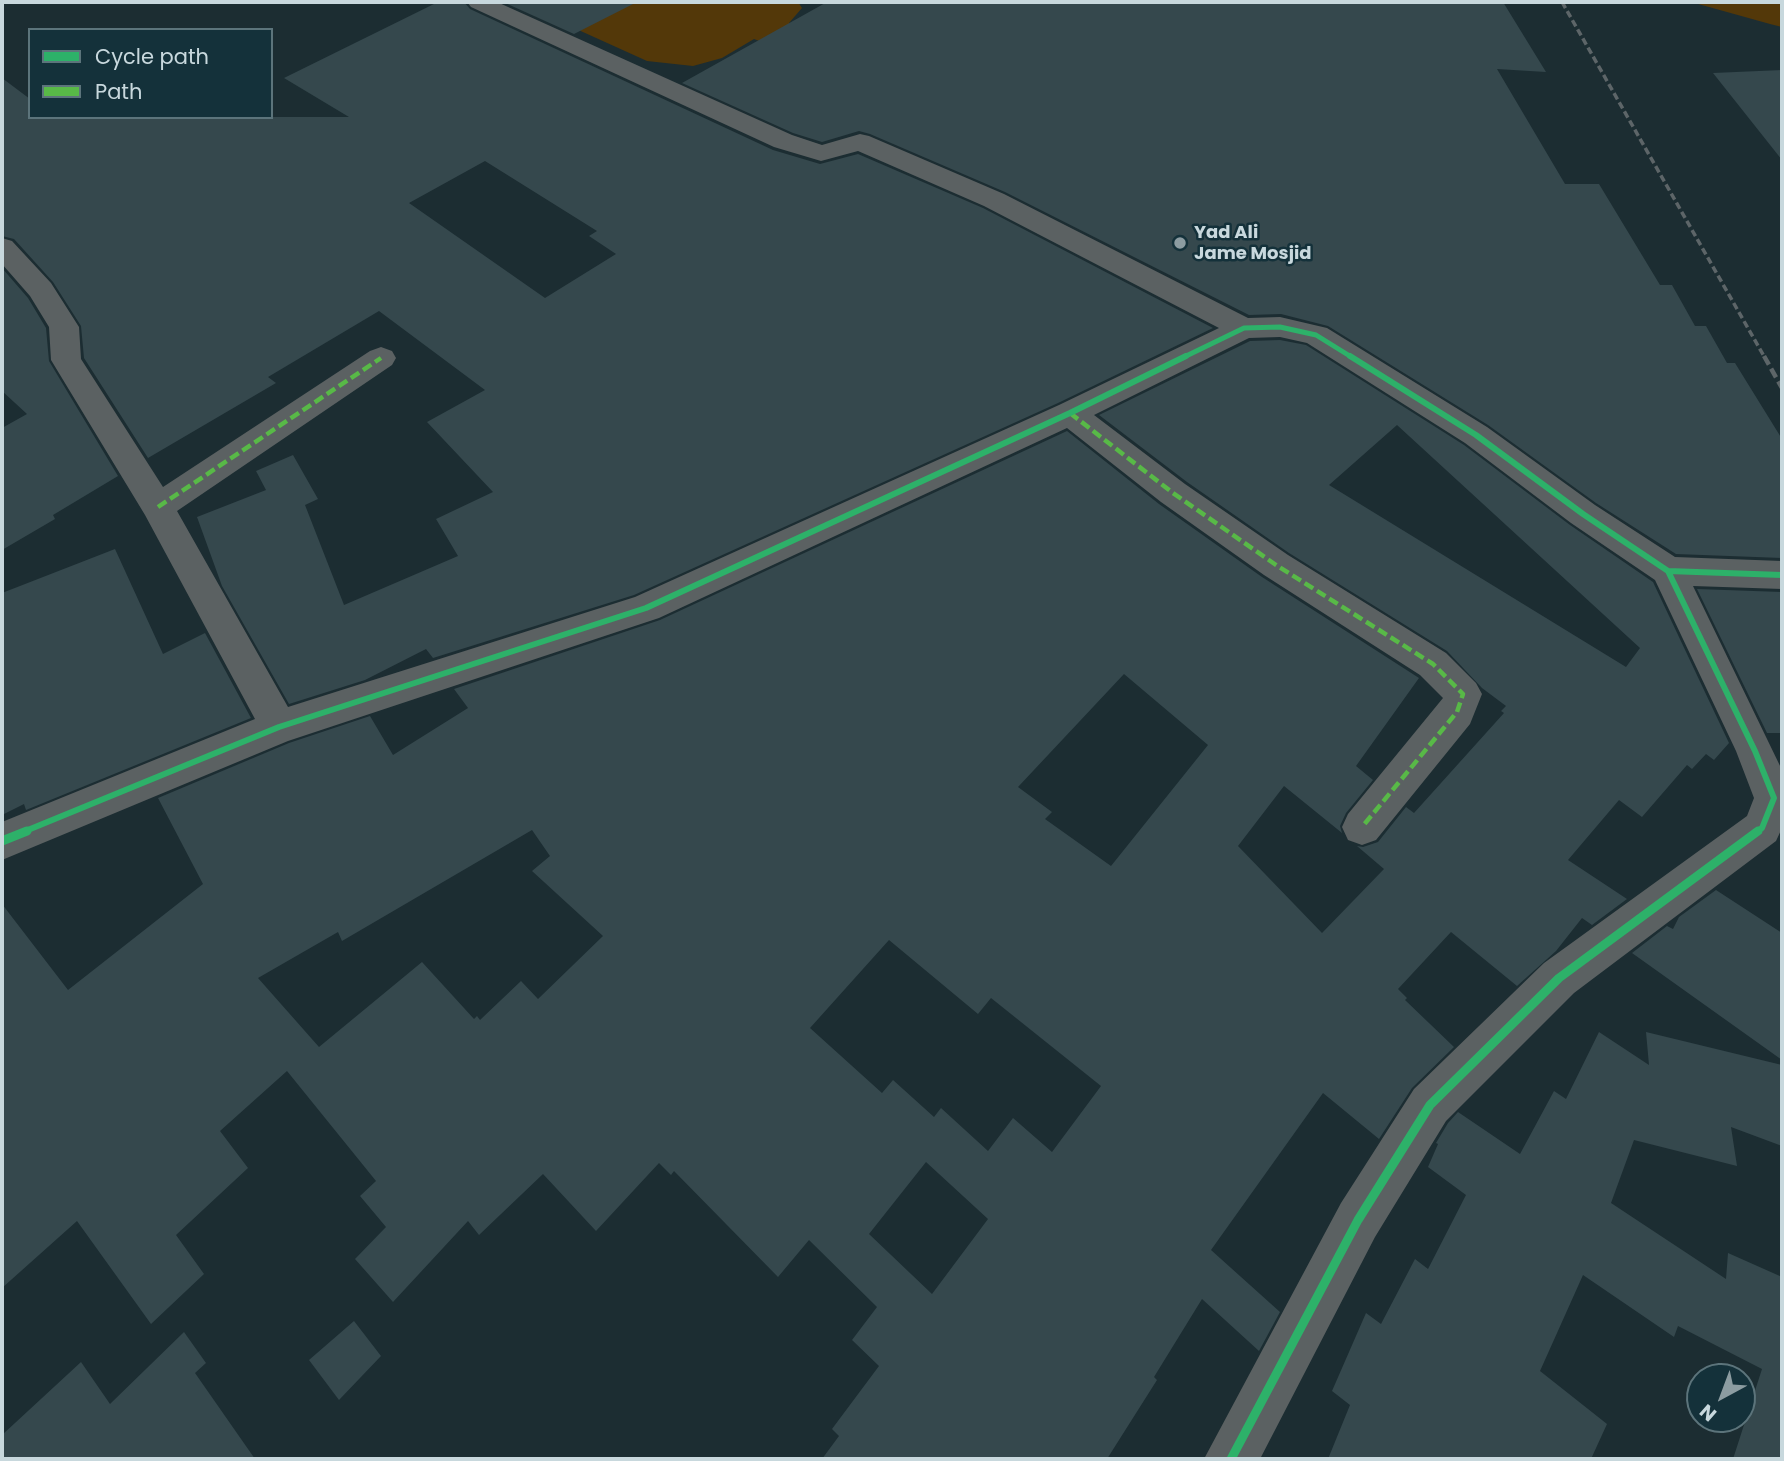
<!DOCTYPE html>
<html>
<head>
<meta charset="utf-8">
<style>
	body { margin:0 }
	#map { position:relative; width:1784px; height:1461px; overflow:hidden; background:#1c2d32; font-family:Poppins,sans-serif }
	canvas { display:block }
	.frame { position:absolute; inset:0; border:4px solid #c8d8dd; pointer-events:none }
	.legend { position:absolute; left:28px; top:28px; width:245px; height:91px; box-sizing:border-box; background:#14313a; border:2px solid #5c747b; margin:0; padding:9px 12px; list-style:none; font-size:21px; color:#c8d8dd }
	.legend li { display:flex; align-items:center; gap:14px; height:35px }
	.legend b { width:35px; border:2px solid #5c747b }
	.north { position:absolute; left:1686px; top:1363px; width:70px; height:70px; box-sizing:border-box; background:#14313a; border:2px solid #5c747b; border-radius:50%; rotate:221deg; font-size:19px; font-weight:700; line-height:28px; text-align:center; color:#c8d8dd }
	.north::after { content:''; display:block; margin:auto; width:24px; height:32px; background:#8c9ca1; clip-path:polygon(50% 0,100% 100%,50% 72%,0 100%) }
</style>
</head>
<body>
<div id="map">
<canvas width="1784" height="1461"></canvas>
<div class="frame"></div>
<ul class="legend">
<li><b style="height:9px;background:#2db169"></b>Cycle path</li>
<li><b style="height:9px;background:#58b947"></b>Path</li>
</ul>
<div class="north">N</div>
</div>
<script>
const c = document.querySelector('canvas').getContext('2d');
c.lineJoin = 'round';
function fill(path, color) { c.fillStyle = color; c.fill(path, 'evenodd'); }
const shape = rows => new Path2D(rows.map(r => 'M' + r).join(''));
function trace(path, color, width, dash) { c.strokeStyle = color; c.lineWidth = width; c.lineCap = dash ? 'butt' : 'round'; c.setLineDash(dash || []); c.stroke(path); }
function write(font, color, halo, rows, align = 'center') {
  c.font = font + ' Poppins,sans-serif'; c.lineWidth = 5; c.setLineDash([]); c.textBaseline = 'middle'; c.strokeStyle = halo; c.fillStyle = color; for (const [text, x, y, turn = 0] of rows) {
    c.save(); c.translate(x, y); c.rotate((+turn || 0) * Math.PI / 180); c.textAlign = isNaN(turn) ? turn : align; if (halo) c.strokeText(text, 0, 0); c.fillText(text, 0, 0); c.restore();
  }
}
const water = shape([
	[575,2,798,2,802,8,789,23,815,62,754,39,722,58,693,66,647,61,563,23,561,11],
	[1691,2,1782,2,1782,27,1770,24]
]);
const building = shape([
	[438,2,464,2,470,9,773,150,820,164,858,154,983,208,1213,328,1058,403,634,595,433,658,426,649,365,680,289,704,222,586,197,517,266,490,256,471,293,455,318,499,305,505,344,605,458,556,436,519,493,492,427,422,485,390,379,311,268,377,276,383,148,458,84,358,81,326,53,282,14,239,2,236,2,78,30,99,30,117,349,117,284,78],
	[485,161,597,231,589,236,616,254,545,298,409,203],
	[503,2,637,2,574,34],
	[827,2,1503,2,1546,72,1497,69,1565,184,1599,184,1660,285,1672,285,1695,326,1706,326,1727,363,1735,363,1782,439,1782,558,1676,554,1596,503,1488,425,1328,326,1281,314,1249,315,1005,192,870,134,859,131,822,142,793,133,682,83],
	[1782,70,1782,160,1713,73],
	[2,268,28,298,46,328,49,361,118,476,53,515,55,519,2,550,2,428,27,414,2,391],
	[1280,340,1306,345,1464,445,1570,525,1653,582,1729,743,1714,760,1706,754,1692,769,1687,765,1642,817,1619,800,1568,860,1627,899,1592,925,1582,918,1556,951,1517,986,1451,932,1398,989,1407,998,1405,1000,1454,1047,1412,1088,1379,1139,1323,1093,1211,1250,1280,1312,1259,1351,1202,1299,1154,1377,1157,1380,1107,1459,822,1459,839,1436,832,1429,879,1366,852,1340,877,1307,809,1240,778,1277,674,1171,671,1175,659,1163,596,1231,543,1174,479,1235,468,1221,393,1302,355,1259,386,1227,360,1196,376,1181,287,1071,220,1131,248,1168,176,1235,204,1274,151,1324,77,1221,2,1288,2,904,68,990,203,884,158,798,289,743,370,716,393,755,468,708,454,689,660,620,1067,431,1159,504,1262,577,1419,678,1356,766,1373,780,1346,813,1340,826,1342,833,1284,786,1238,846,1322,933,1384,869,1357,846,1363,847,1378,842,1406,807,1414,813,1504,713,1501,711,1506,706,1482,688,1447,651,1289,553,1187,482,1099,415,1250,341],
	[1397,425,1640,648,1626,667,1329,485],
	[1124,674,1208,745,1111,866,1045,819,1052,812,1018,787],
	[532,830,550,856,532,871,603,936,538,999,521,981,480,1020,477,1016,474,1019,422,962,319,1047,258,978,338,932,342,941],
	[889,940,978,1014,991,998,1101,1086,1052,1152,1013,1118,988,1151,941,1108,934,1117,893,1080,882,1093,810,1028],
	[926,1162,988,1219,932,1294,869,1234],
	[115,549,163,654,205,633,251,718,26,810,24,804,2,815,2,593],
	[1697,589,1782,592,1782,733,1767,733],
	[1716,890,1782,933,1782,1060,1632,953,1667,926,1673,929,1679,917],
	[1599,1032,1649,1065,1646,1032,1782,1065,1782,1146,1731,1127,1737,1166,1634,1140,1611,1203,1726,1279,1728,1253,1782,1277,1782,1459,1733,1459,1762,1369,1678,1326,1674,1337,1583,1275,1540,1371,1607,1424,1591,1459,1328,1459,1350,1405,1332,1391,1366,1313,1381,1324,1415,1259,1428,1269,1466,1195,1428,1167,1438,1144,1436,1143,1448,1123,1458,1112,1520,1154,1554,1091,1566,1099],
	[354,1321,381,1356,339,1400,309,1360],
	[184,1332,206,1363,195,1373,255,1459,2,1459,2,1435,81,1362,110,1404]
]);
const street = shape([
	[467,2,497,2,792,135,822,145,860,134,869,136,1004,194,1248,318,1280,317,1327,328,1487,427,1595,505,1675,557,1782,561,1782,589,1693,586,1782,770,1782,828,1776,841,1574,993,1446,1121,1375,1237,1260,1459,1204,1459,1341,1203,1414,1089,1544,963,1747,816,1754,798,1736,751,1655,580,1571,523,1465,443,1307,343,1280,337,1249,338,1094,415,1185,484,1288,555,1446,653,1476,683,1482,694,1470,724,1376,840,1362,845,1348,840,1342,827,1348,814,1443,698,1420,675,1264,575,1161,502,1067,428,659,618,288,741,2,860,2,822,255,719,145,515,51,360,49,327,30,296,2,264,2,238,12,241,51,283,79,327,81,359,163,487,370,351,381,347,392,351,396,358,392,365,177,511,288,707,635,597,1059,405,1219,328,984,206,858,151,821,161,774,147,471,7,467,2]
]);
const railFar1 = shape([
	[1562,2,1765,358]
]);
const rail = shape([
	[1764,356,1782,388]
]);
const quiet = shape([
	[1070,413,1173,493,1276,565,1433,664,1463,694,1457,712,1362,827],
	[158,507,381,358]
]);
const cyclewayFar2 = shape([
	[1182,358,1244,328,1280,327,1316,335,1353,358]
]);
const cyclewayFar1 = shape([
	[1350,356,1476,435,1583,514,1668,571,1782,575],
	[1668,571,1755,751,1774,798,1762,828,1756,832],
	[23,832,279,727,646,608,1070,413,1186,356]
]);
const cycleway = shape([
	[2,841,27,831],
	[1231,1459,1358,1220,1430,1105,1559,978,1758,831]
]);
const markers = [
	[1180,243,7,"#8c9ca1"]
];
const farPoinames = [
	["Yad Ali",1194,233],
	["Jame Mosjid",1194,254]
];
fill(water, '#533809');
fill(building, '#35484d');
fill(street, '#5b6162');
trace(railFar1, '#5d6568', 3.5, [7, 3.5]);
trace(rail, '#5d6568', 4.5, [10, 4.5]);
trace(quiet, '#58b947', 4.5, [10, 4.5]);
trace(cyclewayFar2, '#2db169', 5);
trace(cyclewayFar1, '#2db169', 6);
trace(cycleway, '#2db169', 9);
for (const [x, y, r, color] of markers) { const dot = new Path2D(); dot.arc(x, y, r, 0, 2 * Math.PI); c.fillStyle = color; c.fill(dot); trace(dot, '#14313a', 2.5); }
write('bold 18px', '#c8d8dd', '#14313a', farPoinames, 'left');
</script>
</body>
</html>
